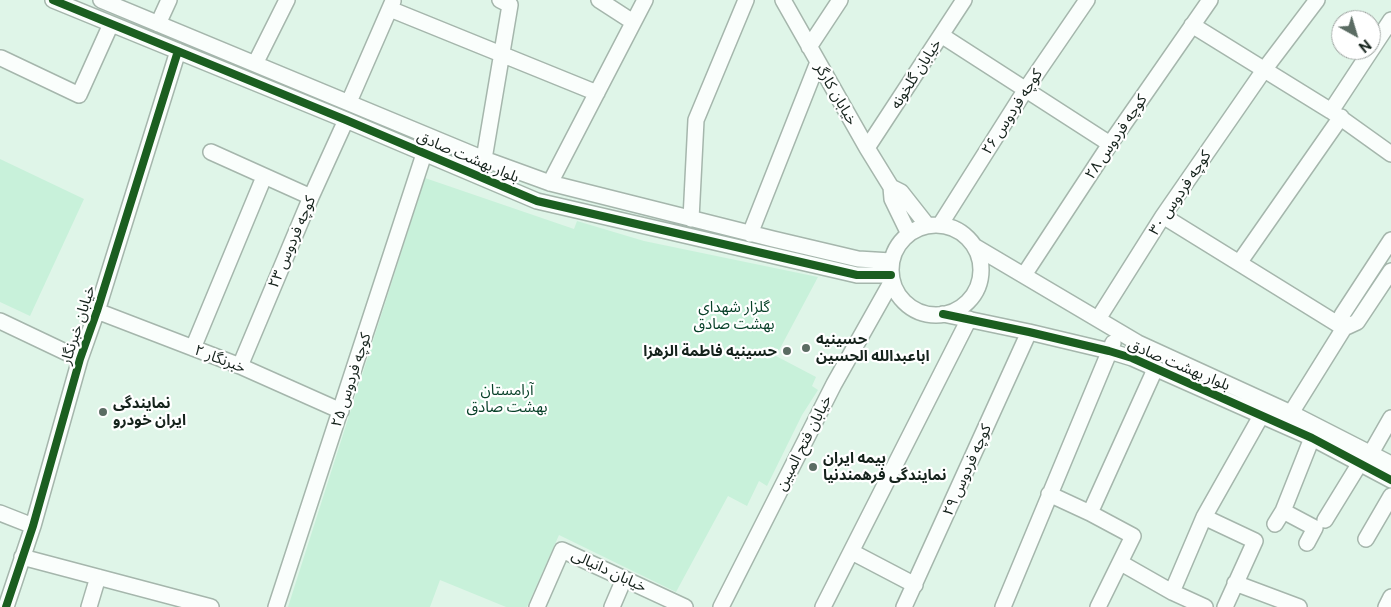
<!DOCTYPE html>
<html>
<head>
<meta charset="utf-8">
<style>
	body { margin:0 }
	#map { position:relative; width:1391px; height:607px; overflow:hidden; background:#dff5e8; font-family:"Public Sans",sans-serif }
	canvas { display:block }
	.north { position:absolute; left:1331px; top:10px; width:50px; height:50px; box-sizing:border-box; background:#fff; border:1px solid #a1a7a4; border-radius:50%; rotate:141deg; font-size:14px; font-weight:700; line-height:20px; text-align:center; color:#14221b }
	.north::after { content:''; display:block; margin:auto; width:18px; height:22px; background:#5b6c63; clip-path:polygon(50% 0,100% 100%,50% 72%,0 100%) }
</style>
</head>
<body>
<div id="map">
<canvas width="1391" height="607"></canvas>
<div class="north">N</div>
</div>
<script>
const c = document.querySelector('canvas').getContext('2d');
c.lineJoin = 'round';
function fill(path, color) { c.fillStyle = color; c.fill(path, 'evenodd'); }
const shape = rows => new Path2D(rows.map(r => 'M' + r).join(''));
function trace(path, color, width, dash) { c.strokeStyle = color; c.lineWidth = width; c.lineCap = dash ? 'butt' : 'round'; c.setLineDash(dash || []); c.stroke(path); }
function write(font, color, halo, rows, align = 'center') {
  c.font = font + ' "Public Sans","Noto Sans Arabic",sans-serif'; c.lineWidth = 4.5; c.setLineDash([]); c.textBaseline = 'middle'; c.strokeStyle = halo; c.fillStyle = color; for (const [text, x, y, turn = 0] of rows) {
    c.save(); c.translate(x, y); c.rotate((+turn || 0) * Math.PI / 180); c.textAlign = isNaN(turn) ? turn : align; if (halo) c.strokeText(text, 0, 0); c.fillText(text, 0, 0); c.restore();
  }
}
const green = shape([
	[0,159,84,199,30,316,0,302],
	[425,178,574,229,577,221,644,241,818,277,776,356,816,377,812,386,818,390,802,415,767,486,759,481,747,506,728,496,676,592,559,535,527,607,506,607,440,580,430,607,288,607]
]);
const minor = shape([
	[53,0,346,120,537,201,857,275,891,275],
	[101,0,484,159,550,183,773,239,858,259,891,261],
	[599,0,633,22],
	[783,0,867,148,891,187,892,199,909,234],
	[390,9,597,93],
	[158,24,169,0],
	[1192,25,1331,111,1391,154],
	[941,35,1110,144],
	[809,47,840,0],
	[1,58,79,95,111,24],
	[255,64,287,0],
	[349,102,393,1],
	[1331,111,1391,20],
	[867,148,964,0],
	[211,152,311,197],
	[484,159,510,5,500,0],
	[550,183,645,0],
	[891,187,901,192,927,225],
	[1163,216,1344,328],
	[691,219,696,120,746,0],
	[940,225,1026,89,1087,0],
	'891 270a45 45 0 1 1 90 0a45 45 0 1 1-90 0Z',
	[750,234,818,62],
	[974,246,1138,343,1291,413,1391,464],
	[1239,263,1341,117],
	[1024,275,1110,144,1210,0],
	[97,311,240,366,341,411],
	[943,314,1029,332,1109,351,1132,358,1312,438,1391,480],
	[1098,319,1163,216,1264,70,1317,0],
	[0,321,80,359],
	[1344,328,1342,315,1391,240],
	[193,348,264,177],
	[240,366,311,197,346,120],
	[1291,413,1344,328,1357,322,1391,271],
	[1371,453,1391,418],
	[1049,494,1090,513,1133,536,1098,607],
	[1283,511,1315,528,1307,543],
	[0,513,33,526],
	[1090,513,1152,376,1154,368],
	[1204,517,1255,541,1225,607],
	[1325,520,1360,463],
	[1275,524,1283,511,1312,438],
	[1366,539,1391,496],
	[852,552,915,585],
	[22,557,211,607],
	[1121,563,1172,592,1205,607],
	[1235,583,1299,607],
	[1172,592,1204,517,1261,416],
	[6,607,33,526,80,359,97,311,178,51],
	[89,607,98,577],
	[276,607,424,154],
	[537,607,562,550,685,607],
	[612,607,624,579],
	[721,607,834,384,892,281],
	[823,607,969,319],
	[904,607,1029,332],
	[1003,607,1113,343],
	[1386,607,1391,597]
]);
const cycleway = shape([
	[53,0,346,120,537,201,857,275,891,275],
	[943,314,1029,332,1109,351,1132,358,1312,438,1391,480],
	[6,607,33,526,80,359,97,311,178,51]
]);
const markers = [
	[806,348,5,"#5b6c63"],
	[787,351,5,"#5b6c63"],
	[103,412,5,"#5b6c63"],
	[813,467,5,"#5b6c63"]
];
const streetNames = [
	["خیابان گلخونه",916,74,-57],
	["خیابان کارگر",836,94,60],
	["کوچه فردوس ۲۶",1012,112,-57],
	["کوچه فردوس ۲۸",1116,137,-56],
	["بلوار بهشت صادق",468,157,23],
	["کوچه فردوس ۳۰",1180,193,-56],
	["کوچه فردوس ۲۳",292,242,-67],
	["خیابان خبرنگار",78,325,-72],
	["خبرنگار ۲",220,359,21],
	["بلوار بهشت صادق",1179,365,23],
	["کوچه فردوس ۲۵",351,380,-72],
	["خیابان فتح المبین",804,443,-63],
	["کوچه فردوس ۲۹",967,470,-66],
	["خیابان دانیالی",609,571,25]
];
const parkNames = [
	["گلزار شهدای",734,307],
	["بهشت صادق",734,324],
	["آرامستان",507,390],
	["بهشت صادق",507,407]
];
const poiNames = [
	["حسینیه",816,339],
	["اباعبدالله الحسین",816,356],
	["حسینیه فاطمة الزهزا",777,351,"right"],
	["نمایندگی",113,403],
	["ایران خودرو",113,420],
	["بیمه ایران",823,458],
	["نمایندگی فرهمندنیا",823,475]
];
fill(green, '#c8f1da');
trace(minor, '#a5b6ac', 18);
trace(minor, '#fafefc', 15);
trace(cycleway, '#1b5e20', 8);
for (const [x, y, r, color] of markers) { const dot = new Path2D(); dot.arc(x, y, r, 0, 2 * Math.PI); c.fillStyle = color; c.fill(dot); trace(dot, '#fff', 2); }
write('15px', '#14221b', '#fff', streetNames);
write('15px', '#084129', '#fff', parkNames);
write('bold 15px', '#14221b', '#fff', poiNames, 'left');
</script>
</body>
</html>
